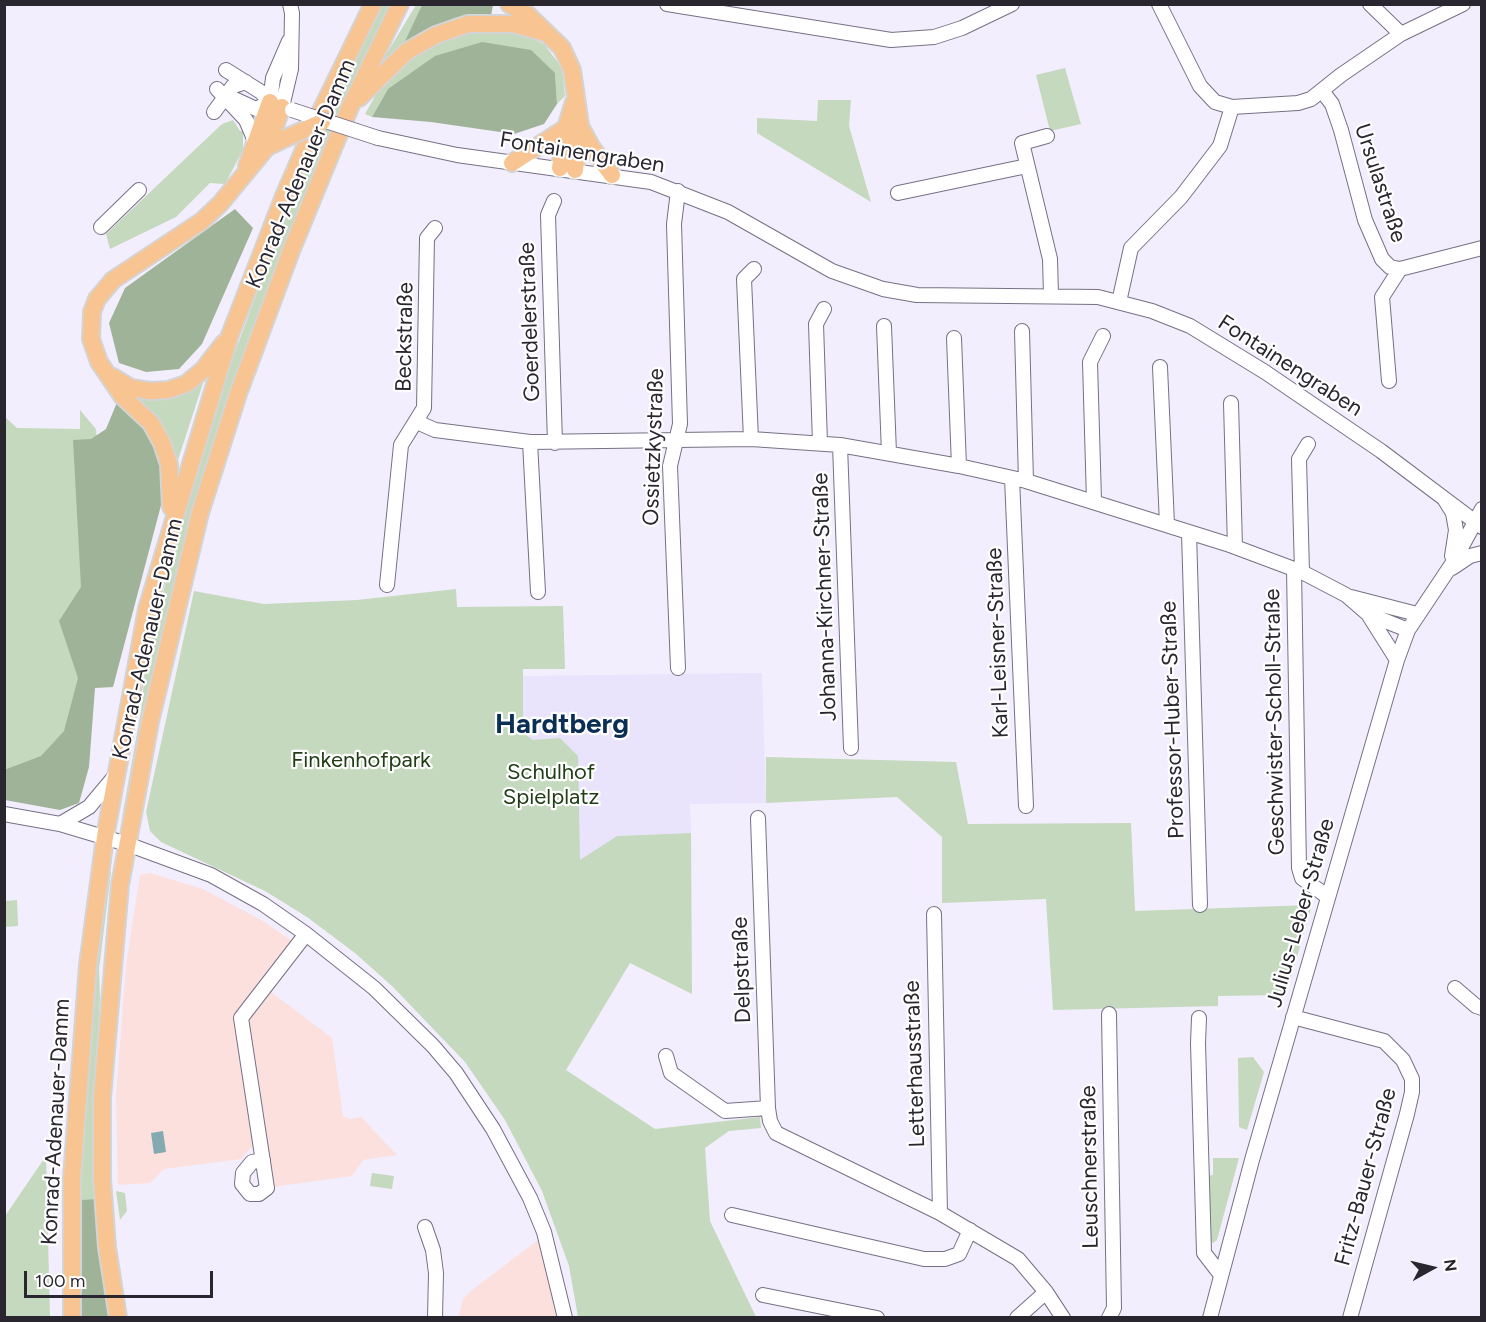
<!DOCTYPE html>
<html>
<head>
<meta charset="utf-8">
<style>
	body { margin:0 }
	#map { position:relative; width:1486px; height:1322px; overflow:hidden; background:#f3eefd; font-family:Figtree,sans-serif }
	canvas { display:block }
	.frame { position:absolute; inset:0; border:6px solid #29262f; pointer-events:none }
	.north { position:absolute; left:1402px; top:1238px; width:60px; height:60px; -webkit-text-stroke:4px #fff; paint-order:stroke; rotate:82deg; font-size:16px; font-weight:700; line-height:24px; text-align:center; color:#29262f }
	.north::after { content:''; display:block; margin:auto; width:21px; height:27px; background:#29262f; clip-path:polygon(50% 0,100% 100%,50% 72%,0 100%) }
	.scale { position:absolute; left:24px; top:1271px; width:189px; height:27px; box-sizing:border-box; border:3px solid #29262f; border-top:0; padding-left:8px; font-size:18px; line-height:21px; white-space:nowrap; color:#29262f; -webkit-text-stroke:4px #fff; paint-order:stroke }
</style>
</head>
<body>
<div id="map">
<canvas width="1486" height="1322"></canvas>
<div class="frame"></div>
<div class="north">N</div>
<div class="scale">100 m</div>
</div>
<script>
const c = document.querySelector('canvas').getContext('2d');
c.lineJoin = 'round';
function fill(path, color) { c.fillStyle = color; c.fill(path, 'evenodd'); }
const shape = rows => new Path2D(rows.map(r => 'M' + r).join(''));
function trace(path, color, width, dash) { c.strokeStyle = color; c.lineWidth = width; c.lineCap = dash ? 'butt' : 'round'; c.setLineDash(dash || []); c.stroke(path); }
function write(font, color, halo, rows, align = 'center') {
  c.font = font + ' Figtree,sans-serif'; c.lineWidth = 4.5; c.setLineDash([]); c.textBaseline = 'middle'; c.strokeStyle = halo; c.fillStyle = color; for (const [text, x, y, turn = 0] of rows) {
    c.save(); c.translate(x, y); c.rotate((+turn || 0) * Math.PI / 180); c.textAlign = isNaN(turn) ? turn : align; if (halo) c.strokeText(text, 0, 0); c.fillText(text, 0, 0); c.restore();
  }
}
const commercial = shape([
	[150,873,203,889,263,921,292,941,259,983,332,1038,343,1116,350,1119,361,1117,397,1155,363,1160,352,1176,272,1187,256,1142,241,1159,164,1169,150,1183,118,1185,116,1097,126,965,140,875],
	[538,1240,558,1317,458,1318,463,1299,472,1290]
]);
const built = shape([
	[762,673,766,803,690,804,691,833,617,836,580,861,523,815,523,676]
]);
const green = shape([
	[381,5,393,5,302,202,230,393,175,582,121,823,141,711,146,660,186,503,222,387,295,190],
	[416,5,422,5,404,43,375,73],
	[473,29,514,31,544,44,562,68,565,96,557,104,555,73,388,89,372,117,365,114,382,84,409,56,436,41],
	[1065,68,1081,124,1050,131,1036,75],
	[818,100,851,100,849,126,871,202,757,133,757,118,817,121],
	[233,120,240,131,243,131,243,150,225,184,210,183,176,217,110,249,106,234,204,141,222,124],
	[205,377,175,469,131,394],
	[80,410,96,429,104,555,77,764,5,796,5,417,17,428,80,429],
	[456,589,457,607,563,606,565,669,523,669,523,733,533,740,560,738,578,756,580,860,617,836,691,833,692,994,630,963,566,1070,655,1129,760,1117,761,1128,729,1131,705,1148,710,1221,756,1317,578,1317,569,1266,542,1191,505,1120,465,1062,393,987,355,953,307,917,265,891,161,842,150,831,146,812,194,591,264,604,357,600],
	[766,757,956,762,968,824,1131,823,1135,911,1312,905,1286,995,1218,996,1218,1006,1053,1010,1046,899,942,903,942,837,897,797,766,803],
	[108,870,111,872,99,969,100,997,95,1093,96,1199,78,1200,89,1020],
	[17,900,18,926,5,927,5,901],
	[1253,1057,1264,1072,1247,1130,1239,1127,1238,1058],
	[46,1156,50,1317,5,1317,5,1216],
	[1213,1158,1239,1158,1217,1240,1213,1243,1210,1241,1207,1176,1213,1175],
	[372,1173,394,1176,392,1189,370,1186],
	[116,1191,125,1193,127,1211,120,1220]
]);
const forest = shape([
	[422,5,491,4,493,5,491,16,455,18,423,31,404,43],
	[482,42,531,50,555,73,557,104,544,124,514,134,431,122,372,117,388,89,435,56],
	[235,209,253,228,202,344,179,369,146,372,119,363,109,323,125,288],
	[118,400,150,436,164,467,164,494,113,687,95,688,89,767,79,803,60,810,5,800,4,770,41,756,64,731,78,678,59,621,81,587,73,440,91,439,106,429],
	[96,1199,109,1317,80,1317,78,1200]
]);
const water = shape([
	[163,1131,166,1152,154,1154,151,1133]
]);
const minor = shape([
	[667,4,891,40,934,37,962,28,1012,4],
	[1159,4,1200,86,1215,102,1232,107,1298,103,1311,99,1341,75,1401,34,1463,4],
	[1370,4,1401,34],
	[226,70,261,92,270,102,279,105],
	[217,89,246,120,255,141],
	[1322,91,1332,104,1341,130,1365,220,1382,259,1390,267,1400,269,1482,248],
	[228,96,256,109,270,102],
	[270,102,273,78,289,41],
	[282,107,291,69,292,13,290,4],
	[214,112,233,86,246,82],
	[1047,136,1022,143,1050,259,1051,295],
	[378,138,457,155,651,182,728,212,832,271,883,289,917,295,1098,297,1152,311,1190,326,1265,372,1381,451,1482,527],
	[678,191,674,224,680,424,670,466,678,668],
	[898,193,1027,166],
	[554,201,548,215,555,443],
	[101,227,139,190],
	[1119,302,1131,248,1181,197,1220,146,1232,107],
	[884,326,889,453],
	[1022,331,1026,481],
	[954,338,959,466],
	[1160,367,1167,524],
	[1389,381,1382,297,1400,269],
	[1231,403,1235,547],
	[417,422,435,430,530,442,751,439,840,445,959,466,1026,481,1227,544,1302,572,1346,595,1368,614,1397,660],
	[751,439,744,279,754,269],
	[530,442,538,592],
	[820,443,816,324,824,309],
	[840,445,851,748],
	[1012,478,1026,806],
	[1445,500,1453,513,1456,530,1452,556],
	[1094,501,1090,362,1103,336],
	[1189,533,1200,905],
	[1452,568,1470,556,1482,553],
	[1294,569,1299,868,1302,878,1328,897],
	[1302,572,1299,459,1308,444],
	[387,585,401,445,424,408,427,238,435,228],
	[1351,597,1417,614],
	[1368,614,1408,630],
	[4,814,60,824,127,844,211,875,263,904,306,934,374,988,433,1046,456,1073,493,1129,530,1198,544,1232,565,1318],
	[758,818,768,1108,770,1121,776,1133,940,1213,1018,1259,1046,1292,1063,1318],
	[60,824,89,807,115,776],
	[934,914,940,1213],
	[1455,988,1476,1006,1482,1008],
	[1293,1017,1384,1041,1403,1060,1412,1079,1412,1092,1407,1114,1350,1318],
	[1199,1018,1198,1043,1204,1253,1221,1275],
	[666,1056,671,1073,725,1111,768,1108],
	[263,1160,252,1162,243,1173,242,1184,250,1194,259,1194,267,1188,241,1018,306,934],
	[732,1215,924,1259,945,1259,959,1254,970,1230],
	[425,1227,433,1250,436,1273,435,1318],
	[763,1295,877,1318],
	[1017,1318,1046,1292],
	[1109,1318,1114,1308,1109,1014],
	[1210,1318,1252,1160,1397,660,1408,630,1454,561,1482,509]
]);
const major = shape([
	[509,4,528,15,562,48,572,70,580,125,575,170],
	[359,98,406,52,436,35,468,24,513,24,546,33],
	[580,126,592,148,612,175],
	[267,147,282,107],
	[512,163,566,128],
	[247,166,270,102],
	[560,168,566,128,574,102],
	[113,377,131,388,150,391,168,390,186,384,203,370,224,343],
	[171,507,169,464,162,443,151,423,122,396,99,362,91,339,92,312,97,299,113,280,202,221,220,204,267,147,286,138],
	[72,1318,72,1178,88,965,105,837,147,609,230,335,284,196,320,113,373,4],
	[118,1318,107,1247,102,1179,102,1098,120,885,150,722,200,513,238,394,291,251,350,107,400,4]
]);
const minorBridge = shape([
	[292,110,378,138]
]);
const majorBridge = shape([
	[286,138,322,122]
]);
const streetNames = [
	["Fontainengraben",582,153,9],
	["Konrad-Adenauer-Damm",301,174,-67],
	["Ursulastraße",1380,183,72],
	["Goerdelerstraße",530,322,-92],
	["Beckstraße",405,337,-89],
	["Fontainengraben",1290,366,33],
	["Ossietzkystraße",654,447,-88],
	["Johanna-Kirchner-Straße",825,597,-92],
	["Konrad-Adenauer-Damm",148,639,-77],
	["Karl-Leisner-Straße",998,643,-92],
	["Professor-Huber-Straße",1173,720,-92],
	["Geschwister-Scholl-Straße",1275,722,-91],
	["Julius-Leber-Straße",1301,913,-74],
	["Delpstraße",742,970,-92],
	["Letterhausstraße",915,1064,-92],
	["Konrad-Adenauer-Damm",56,1122,-87],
	["Leuschnerstraße",1090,1167,-91],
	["Fritz-Bauer-Straße",1366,1177,-75]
];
const parkNames = [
	["Finkenhofpark",361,761],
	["Schulhof",551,773],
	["Spielplatz",551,798]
];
const districtNames = [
	["Hardtberg",562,725]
];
fill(commercial, '#fbe0de');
fill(built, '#eae3fc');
fill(green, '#c4d9bd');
fill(forest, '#9fb398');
fill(water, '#83aab1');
trace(minor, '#777086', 16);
trace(major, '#d4d4d5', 20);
trace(minor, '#fff', 14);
trace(major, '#f8c592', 16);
trace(minorBridge, '#777086', 16, []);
trace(majorBridge, '#d4d4d5', 20, []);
trace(minorBridge, '#fff', 14);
trace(majorBridge, '#f8c592', 16);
write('22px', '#29262f', '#fff', streetNames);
write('22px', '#203d15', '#fff', parkNames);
write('bold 28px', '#0b2e55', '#fff', districtNames);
</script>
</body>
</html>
